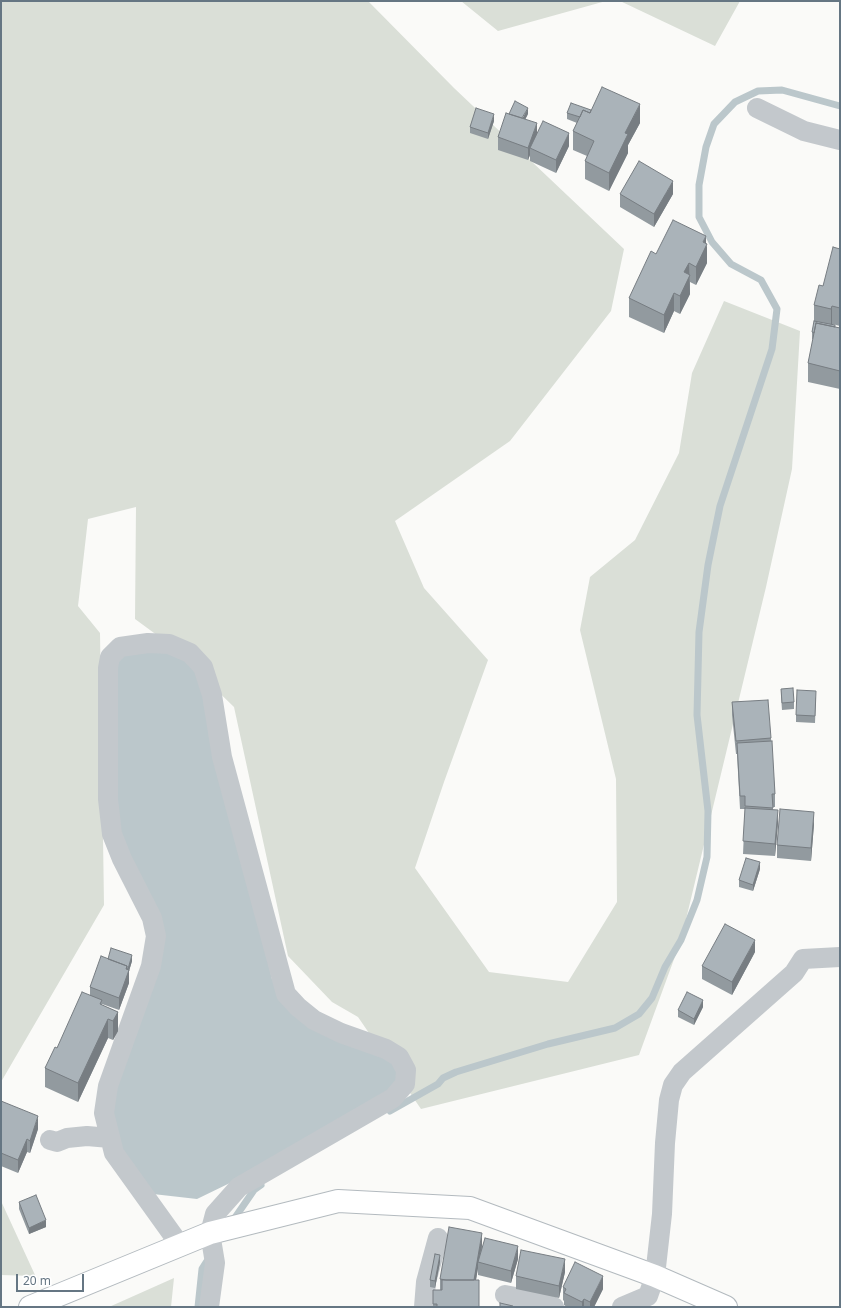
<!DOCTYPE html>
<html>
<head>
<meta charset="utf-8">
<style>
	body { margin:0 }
	#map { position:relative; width:841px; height:1308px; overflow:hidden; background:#fafaf8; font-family:"Noto Sans",sans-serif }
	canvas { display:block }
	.frame { position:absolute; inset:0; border:2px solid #657683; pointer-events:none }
	.scale { position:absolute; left:16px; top:1274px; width:68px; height:18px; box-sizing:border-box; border:2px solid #657683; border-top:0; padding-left:5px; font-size:12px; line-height:14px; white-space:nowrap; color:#657683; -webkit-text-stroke:3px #fff; paint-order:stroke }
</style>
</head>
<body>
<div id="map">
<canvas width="841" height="1308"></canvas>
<div class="frame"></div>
<div class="scale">20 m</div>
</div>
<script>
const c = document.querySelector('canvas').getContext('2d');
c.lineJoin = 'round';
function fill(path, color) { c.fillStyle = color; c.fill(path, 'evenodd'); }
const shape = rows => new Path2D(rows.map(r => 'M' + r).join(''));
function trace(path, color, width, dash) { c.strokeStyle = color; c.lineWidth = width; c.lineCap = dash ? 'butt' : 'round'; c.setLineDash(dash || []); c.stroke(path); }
const green = shape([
	[1,1,368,1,454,88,624,249,611,311,510,441,395,521,424,588,488,660,444,782,415,868,489,972,568,982,617,902,616,779,580,630,590,577,635,540,679,453,692,373,724,301,800,331,792,469,766,587,681,940,639,1055,421,1109,358,1017,332,1002,288,956,234,707,169,644,135,619,136,507,88,519,78,606,100,633,104,905,1,1082],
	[461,1,606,1,498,31],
	[620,1,740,1,715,46],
	[1,1201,35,1275,35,1276,1,1275],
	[174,1278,171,1307,109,1307]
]);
const water = shape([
	[148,652,167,652,185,661,196,672,204,697,272,979,393,1063,397,1072,397,1081,387,1092,232,1182,197,1199,153,1194,121,1149,113,1112,116,1088,160,968,129,856,120,832,117,798,118,661,124,655]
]);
const stream = shape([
	[390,1111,438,1084,443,1078,456,1072,548,1044,615,1028,639,1014,652,998,665,967,681,940,697,900,707,857,708,811,697,715,699,632,708,565,720,506,772,349,777,309,761,280,731,264,712,242,699,217,699,185,706,147,714,124,735,102,758,91,782,90,840,106],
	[232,1222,254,1190,261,1185],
	[198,1307,202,1269,209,1258]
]);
const street = shape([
	[757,108,804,131,840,140],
	[50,1140,57,1142,67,1138,87,1136,110,1138],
	[180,1245,114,1153,104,1113,108,1086,151,966,156,936,152,918,122,859,112,834,108,799,108,668,110,657,120,647,148,643,169,644,190,653,203,667,212,695,222,757,286,994,298,1007,314,1020,341,1033,386,1049,399,1057,406,1070,405,1084,393,1098,239,1187,215,1214,210,1233,215,1263,209,1307],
	[505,1295,536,1301,554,1307],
	[424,1307,426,1282,438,1238],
	[622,1307,648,1296,655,1276,662,1214,665,1143,669,1100,673,1085,682,1072,794,973,803,959,840,957]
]);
const secondary = shape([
	[30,1307,210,1233,338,1201,470,1208,655,1276,726,1307]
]);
const wall = shape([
	[591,110,640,123,628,145,628,153,609,191,585,179,585,161,587,156,573,150,573,131,577,123,567,119,567,113],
	[528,114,525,119,537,134,569,146,556,173,530,161,530,155,528,160,498,150,498,137],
	[494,121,488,139,470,133,470,127],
	[620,194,673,194,654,227,620,207],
	[706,243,707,263,696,285,690,282,690,294,680,314,674,311,664,333,629,317,629,298,656,254],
	[840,249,840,326,832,324,835,327,840,328,840,389,808,382,808,363,813,339,812,339,812,332,814,323,814,305],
	[781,689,794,702,794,709,782,710,781,696],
	[816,697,815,723,796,722,796,715],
	[732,702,771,738,775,794,775,807,773,807,773,810,778,823,775,856,743,854,745,809,740,809,737,754,736,754,732,715],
	[814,824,811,861,777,858,777,845],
	[760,869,753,891,739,887,739,880],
	[755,952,732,995,702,979,702,966],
	[108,959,132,961,129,971,129,983,119,1010,102,1004,102,1005,118,1012,118,1031,113,1040,108,1038,78,1102,45,1087,45,1068,57,1048,90,995,90,987],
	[703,1007,694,1025,678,1017,678,1010],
	[1,1101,38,1129,30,1153,27,1152,18,1173,1,1166],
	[19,1202,46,1227,29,1234,19,1209],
	[482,1246,518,1259,511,1283,478,1275,478,1268,476,1280,479,1307,433,1307,433,1290,440,1290,440,1279],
	[440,1262,435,1288,430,1287,430,1280],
	[565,1272,559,1298,516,1289,516,1276],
	[563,1287,603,1289,594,1307,567,1307,564,1305,564,1301,563,1300]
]);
const shadedWall = shape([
	[640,104,640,123,628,145,628,153,609,191,609,173,625,133],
	[528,108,528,114,521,128,521,121],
	[494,114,494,121,488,139,488,133],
	[537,123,537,136,530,148,530,155,528,160,528,148],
	[569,133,569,146,556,173,556,160],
	[673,181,673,194,654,227,654,214],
	[706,236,706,247,707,244,707,263,696,285,696,267,703,242],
	[689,263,690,294,680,314,680,296,684,272],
	[674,293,674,311,664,333,664,315],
	[832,306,832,324,831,328,831,309],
	[778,810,778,823,775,856,775,844],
	[814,812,814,824,811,861,811,848],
	[760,862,760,869,753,891,753,885],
	[755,940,755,952,732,995,732,982],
	[132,955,132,961,129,971,129,983,119,1010,119,998,126,969,127,966,128,970],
	[703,1000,703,1007,694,1025,694,1019],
	[118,1012,118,1031,113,1040,113,1021],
	[108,1019,108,1038,78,1102,78,1083],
	[38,1116,38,1129,30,1153,30,1141],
	[27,1139,27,1152,18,1173,18,1160],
	[46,1220,46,1227,29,1234,29,1228],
	[482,1233,482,1246,478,1262,478,1268,473,1297,473,1284],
	[518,1246,518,1259,511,1283,511,1271],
	[440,1255,440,1262,435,1288,435,1281],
	[565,1259,565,1272,559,1298,559,1286],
	[603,1276,603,1289,594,1307,590,1307,590,1302],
	[584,1299,584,1307,582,1307,582,1302]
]);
const building = shape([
	[602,87,640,104,625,133,628,134,609,173,585,161,594,141,573,131,583,110,590,113,602,87],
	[515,101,528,108,522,118,509,114,515,101],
	[571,103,591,110,590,113,583,110,580,117,567,113,571,103],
	[476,108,494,114,488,133,470,127,476,108],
	[506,113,537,123,528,148,498,137,506,113],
	[543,121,569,133,556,160,530,148,543,121],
	[639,161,673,181,654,214,620,194,639,161],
	[673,220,706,236,703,242,707,244,696,267,689,263,684,272,690,275,680,296,674,293,664,315,629,298,651,251,656,254,673,220],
	[833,247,840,249,840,308,832,306,831,309,814,305,819,285,823,286,833,247],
	[814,321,835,325,835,327,816,323,814,333,812,332,814,321],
	[816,323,840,328,840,371,808,363,816,323],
	[793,688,794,702,782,703,781,689,793,688],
	[797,690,816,691,815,716,796,715,797,690],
	[768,700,771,738,736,741,732,702,768,700],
	[772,741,775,794,772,794,773,808,745,806,745,796,740,796,737,743,772,741],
	[745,808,778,810,775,844,743,841,745,808],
	[780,809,814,812,811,848,777,845,780,809],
	[746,858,760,862,753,885,739,880,746,858],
	[725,924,755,940,732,982,702,966,725,924],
	[111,948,132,955,128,969,127,969,127,966,108,959,111,948],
	[101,956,127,966,126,969,129,970,119,998,90,987,101,956],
	[82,992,102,1000,100,1004,118,1012,113,1021,108,1019,78,1083,45,1068,55,1047,57,1048,82,992],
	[687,992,703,1000,694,1019,678,1010,687,992],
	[1,1101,38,1116,30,1141,27,1139,18,1160,1,1153,1,1101],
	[36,1195,46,1220,29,1228,19,1202,36,1195],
	[449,1227,482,1233,474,1280,446,1280,440,1279,449,1227],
	[485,1238,518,1246,511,1271,478,1262,485,1238],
	[521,1250,565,1259,559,1286,516,1276,521,1250],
	[435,1254,440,1255,435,1281,430,1280,435,1254],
	[575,1262,603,1276,590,1302,584,1299,582,1302,564,1293,566,1289,563,1287,575,1262],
	[442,1280,479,1280,479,1307,437,1307,437,1304,433,1304,433,1290,442,1290,442,1280],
	[500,1303,513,1306,512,1307,500,1307,500,1303]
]);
fill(green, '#dadfd7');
fill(water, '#bbc7cb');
trace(stream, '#bbc7cb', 7);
trace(secondary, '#b3babf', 24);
trace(street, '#c3c8cc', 20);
trace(secondary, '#fff', 22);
fill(wall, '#929a9f');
fill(shadedWall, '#777d82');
fill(building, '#aab3b9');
trace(building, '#777d82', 1);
</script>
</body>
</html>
